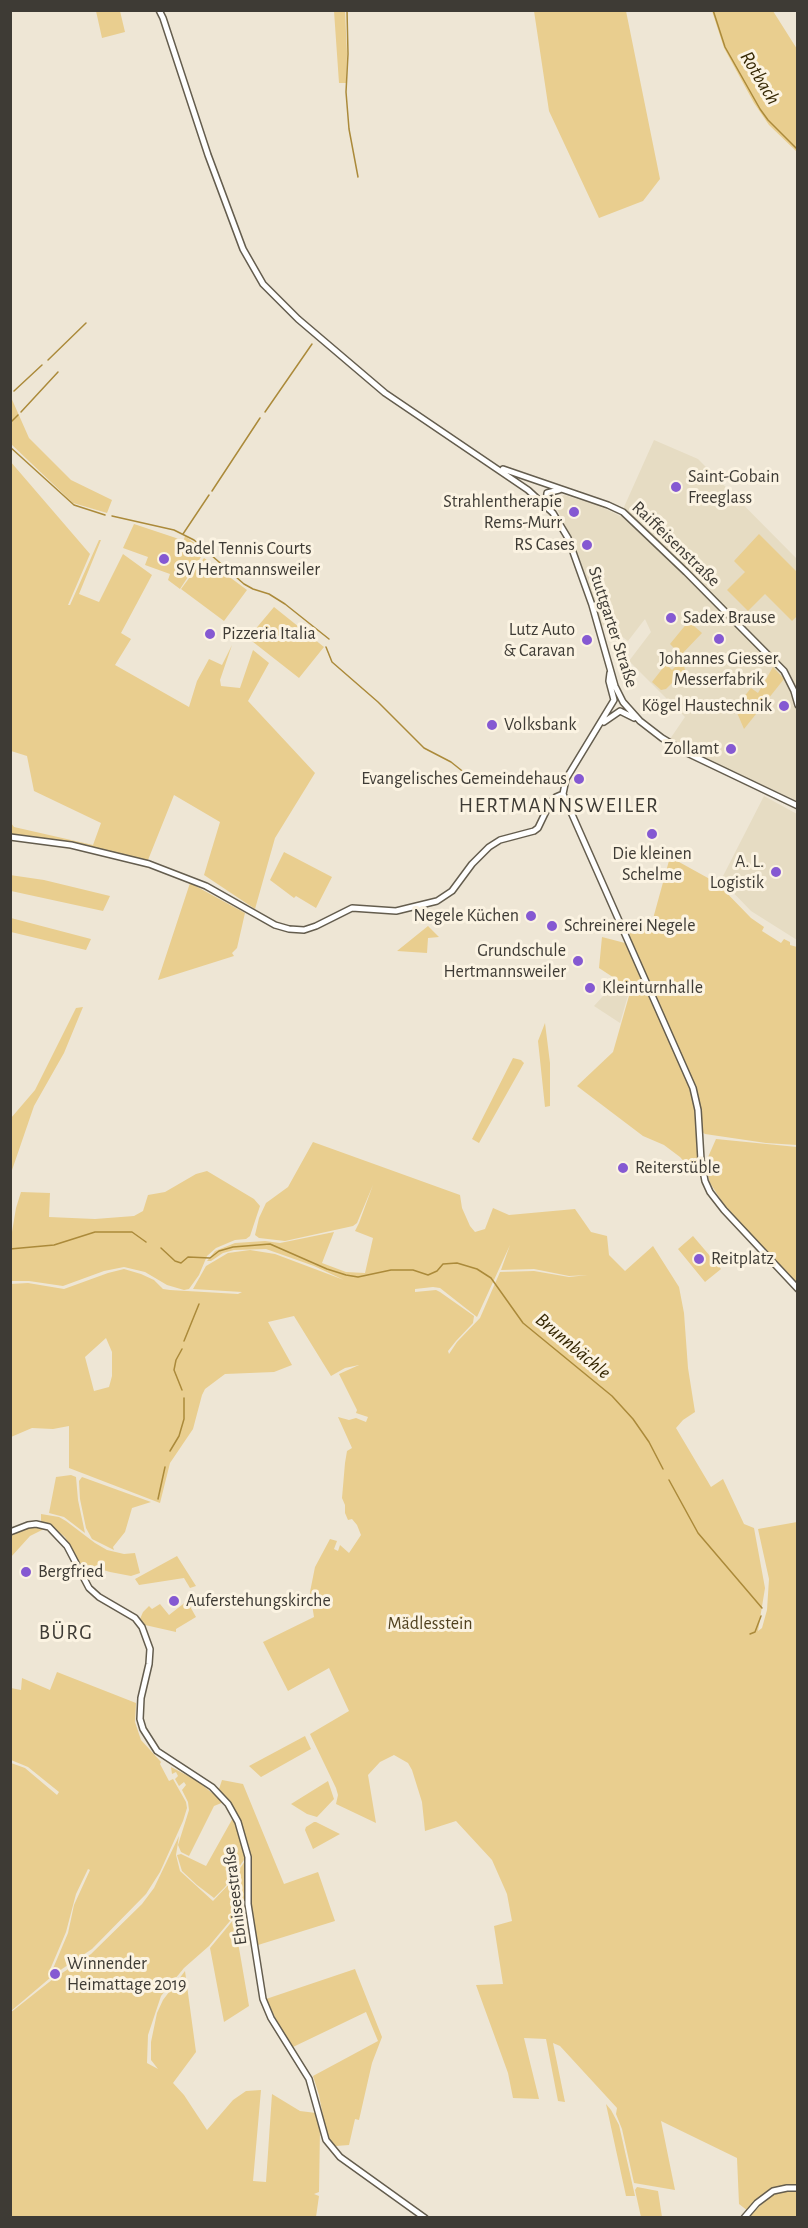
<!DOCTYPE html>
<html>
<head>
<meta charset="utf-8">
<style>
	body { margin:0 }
	#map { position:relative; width:808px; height:2228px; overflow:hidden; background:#eee6d5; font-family:"Alegreya Sans",sans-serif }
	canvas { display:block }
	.frame { position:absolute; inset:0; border:12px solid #3e3b35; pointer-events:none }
</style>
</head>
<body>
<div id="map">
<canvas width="808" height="2228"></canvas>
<div class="frame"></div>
</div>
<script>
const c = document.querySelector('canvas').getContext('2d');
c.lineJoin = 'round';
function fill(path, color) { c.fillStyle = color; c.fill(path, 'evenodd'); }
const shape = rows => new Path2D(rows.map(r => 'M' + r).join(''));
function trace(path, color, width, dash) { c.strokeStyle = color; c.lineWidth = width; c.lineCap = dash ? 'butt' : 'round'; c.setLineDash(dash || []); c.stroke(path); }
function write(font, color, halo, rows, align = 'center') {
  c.font = font + ' "Alegreya Sans",sans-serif'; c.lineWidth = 6; c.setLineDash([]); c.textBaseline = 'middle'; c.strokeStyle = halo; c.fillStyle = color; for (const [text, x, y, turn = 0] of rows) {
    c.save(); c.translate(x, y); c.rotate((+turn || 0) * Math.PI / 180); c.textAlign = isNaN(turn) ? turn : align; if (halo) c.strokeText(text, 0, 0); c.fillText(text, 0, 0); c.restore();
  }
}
const built = shape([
	[654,440,698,459,797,559,797,801,696,754,670,739,685,717,629,661,651,632,645,619,628,641,617,633,614,623,601,626,590,587,571,537,558,511,556,504,559,498,564,495,598,505,620,516],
	[764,796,797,814,797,940,751,911,721,880],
	[614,984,629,992,620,1023,594,1006]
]);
const green = shape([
	[96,11,120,11,125,32,102,38],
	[334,11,345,11,347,54,346,83,339,83],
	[534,11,626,11,660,179,643,201,599,218,549,111],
	[712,11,773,11,797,49,797,152,769,125,754,103,724,48],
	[10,395,29,438,71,480,110,499,112,500,107,513,73,503,11,444],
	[10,461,90,554,68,605,70,605,99,540,101,540,79,594,99,602,123,554,152,575,121,633,131,639,115,665,189,707,197,681,209,659,222,665,232,645,220,680,221,686,240,688,253,650,269,663,248,701,315,773,275,838,255,909,204,875,220,822,174,795,148,860,142,861,47,839,11,835,11,823,14,827,93,845,101,823,34,791,27,756,11,751],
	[134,524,176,538,183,542,185,536,205,551,180,589,168,580,170,574,145,565,148,557,123,548],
	[759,534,797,572,797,616,792,621,765,594,748,611,727,590,745,572,734,561],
	[204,558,247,590,224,621,181,589],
	[274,607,324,647,299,678,248,638],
	[688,608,700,620,694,626,702,633,681,655,670,644,688,622,681,615],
	[671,653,684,666,685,670,666,689,661,690,652,682,666,664,672,670,675,667,668,660],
	[773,667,784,679,744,729,735,708,751,688,758,693],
	[284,852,332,877,316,908,296,896,294,898,270,880],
	[670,857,717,883,751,918,764,927,762,931,781,943,784,939,790,942,790,945,797,947,797,1145,766,1143,705,1134,702,1132,696,1089,680,1051,677,1053,693,1088,698,1110,701,1160,688,1166,680,1157,664,1145,643,1136,577,1086,613,1052,631,989,599,968,602,937,625,943,635,925,651,926],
	[10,875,44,880,110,896,103,911,11,891],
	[190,883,245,913,237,948,232,953,234,956,158,980],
	[11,918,91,939,86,950,11,932],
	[428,926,439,937,428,938,427,953,397,951],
	[83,1007,64,1053,34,1106,11,1173,11,1118,35,1090,76,1008],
	[545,1023,550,1063,550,1106,545,1107,538,1041],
	[513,1058,521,1060,524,1063,479,1143,472,1139],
	[716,1139,797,1147,797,1286,723,1203,710,1183,705,1164],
	[313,1142,460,1195,462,1208,470,1226,475,1232,485,1229,493,1208,509,1215,575,1209,591,1232,607,1236,609,1255,625,1271,653,1246,679,1287,684,1313,688,1368,695,1412,683,1420,676,1428,711,1487,723,1479,744,1524,754,1528,765,1588,758,1631,762,1628,767,1610,769,1579,758,1529,797,1522,797,2186,786,2185,772,2190,748,2211,739,2204,737,2158,661,2121,675,2190,634,2183,622,2129,616,2114,617,2108,560,2046,553,2043,565,2102,558,2101,546,2039,524,2038,539,2099,513,2098,508,2073,476,1985,503,1984,494,1926,512,1921,507,1894,492,1860,456,1821,425,1831,422,1802,412,1770,408,1763,394,1755,380,1762,368,1775,376,1823,336,1804,338,1795,336,1788,310,1734,349,1711,329,1668,288,1691,263,1642,314,1617,310,1592,315,1567,330,1539,337,1541,334,1549,338,1551,340,1545,349,1553,361,1535,357,1525,352,1519,348,1520,345,1513,345,1505,342,1498,345,1463,347,1451,352,1448,338,1417,349,1420,356,1418,366,1422,368,1417,356,1413,357,1410,339,1374,359,1365,345,1368,331,1376,294,1316,268,1322,292,1365,274,1372,225,1374,205,1389,202,1395,193,1429,170,1463,160,1503,69,1468,69,1426,53,1429,32,1428,11,1437,10,1284,28,1283,64,1289,108,1273,124,1269,141,1274,154,1280,163,1289,170,1290,238,1294,242,1292,193,1289,206,1266,228,1253,250,1250,275,1254,344,1280,314,1266,266,1249,234,1250,223,1253,211,1261,207,1261,215,1251,235,1243,265,1241,280,1243,334,1232,322,1263,346,1272,365,1273,373,1238,355,1231,359,1223,373,1185,357,1223,353,1226,285,1241,259,1238,255,1235,259,1218,266,1203,288,1187],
	[510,1245,501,1270,534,1269,569,1276,588,1275,569,1277,534,1271,500,1272,480,1318,457,1342,449,1354,448,1351,456,1341,473,1323,474,1316,440,1292,436,1290,415,1292,415,1289,433,1287,440,1288,477,1317],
	[106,1338,112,1352,112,1376,109,1387,94,1391,85,1357],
	[207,1171,254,1199,260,1206,250,1236,246,1239,235,1240,216,1248,207,1256,199,1275,189,1289,184,1290,167,1285,145,1272,124,1267,104,1271,63,1286,29,1281,11,1281,11,1238,16,1208,21,1192,50,1193,49,1217,95,1219,134,1216,143,1211,148,1195,165,1192,196,1174],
	[693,1236,721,1269,705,1282,678,1249],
	[71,1475,76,1477,78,1500,85,1533,64,1517,49,1513,56,1477],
	[82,1477,151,1502,132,1508,125,1532,113,1547,114,1550,92,1539,86,1528,80,1499,79,1481],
	[41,1514,59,1517,66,1521,95,1543,107,1550,124,1554,135,1553,140,1573,131,1576,110,1572,80,1563,65,1537,53,1527,41,1522],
	[35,1527,46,1528,30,1536,11,1557,11,1536,23,1529],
	[177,1556,196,1586,190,1588,184,1578,139,1585,135,1579],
	[187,1601,196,1617,176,1629,176,1632,145,1625,140,1619,143,1612,149,1606,152,1609,160,1604,169,1615],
	[57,1672,136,1703,135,1722,141,1740,161,1762,160,1764,169,1781,173,1779,186,1802,187,1808,183,1821,160,1872,146,1894,92,1949,53,1975,52,1971,68,1933,74,1905,90,1870,88,1869,76,1894,66,1932,49,1972,50,1978,11,2011,11,1763,25,1768,57,1795,59,1792,28,1767,11,1760,11,1688,21,1690,22,1678,50,1690],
	[305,1736,311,1749,261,1777,249,1766],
	[171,1767,196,1780,212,1793,215,1792,224,1802,214,1806,189,1856,181,1852,178,1845,189,1810,188,1802,182,1790,186,1785,184,1782,179,1786,175,1779,178,1776,176,1772,172,1774],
	[222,1780,243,1784,284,1884,318,1872,335,1921,258,1945,250,1897,251,1863,248,1844,237,1813,219,1789],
	[328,1781,334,1799,317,1817,307,1814,291,1804],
	[234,1816,246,1857,225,1887,214,1898,197,1885,182,1871,177,1855,181,1854,206,1866],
	[314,1822,316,1822,340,1834,313,1849,305,1830,306,1827],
	[179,1836,176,1855,180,1871,213,1901,230,1883,245,1861,247,1862,245,1903,209,1946,184,1968,161,1996,148,2035,147,2063,158,2069,151,2060,151,2042,157,2013,163,2000,185,1971,196,2052,173,2083,184,2095,207,2130,233,2100,246,2091,261,2090,253,2181,266,2182,272,2094,300,2111,316,2113,320,2128,319,2192,314,2194,319,2196,316,2217,11,2217,10,2013,53,1979,91,1954,142,1904,154,1888],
	[234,1919,249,2006,224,2022,210,1948],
	[355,1969,382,2037,372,2063,359,2120,355,2119,349,2145,336,2146,332,2145,327,2137,319,2095,313,2076,378,2041,366,2012,293,2047,282,2031,266,1999],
	[606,2104,611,2110,619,2125,635,2196,626,2196],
	[637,2187,658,2191,662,2217,641,2217,635,2190],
	[786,2191,797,2191,797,2217,748,2218,770,2196]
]);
const stream = shape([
	[347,10,348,54,346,92,349,129,358,177],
	[713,10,725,47,760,109,768,120,798,150],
	[48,360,86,323],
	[14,391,42,365],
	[21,412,58,372],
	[265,412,312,344],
	[10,423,18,415],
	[10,447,74,505,105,515],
	[212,491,260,418],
	[112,516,174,530,194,540,244,584,253,589,269,594,285,604,329,639],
	[183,534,209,495],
	[326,647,332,662,378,702,424,748,451,762,481,786],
	[161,1248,175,1261,181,1263,188,1257,210,1258,219,1251,233,1247,270,1244,327,1269,346,1275,358,1277,391,1270,413,1270,428,1275,437,1271,443,1264,457,1263,477,1269,491,1278,523,1323,612,1396,633,1419,649,1442,663,1469],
	[10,1249,54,1245,95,1232,132,1232,146,1242],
	[184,1341,199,1304],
	[182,1349,176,1360,174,1370,182,1390],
	[170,1451,179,1436,184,1419,184,1398],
	[669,1480,698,1533,762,1608],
	[158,1499,165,1467],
	[750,1634,755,1632,761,1616]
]);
const secondary = shape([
	[159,10,163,18,208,155,243,249,263,284,298,319,385,393,528,490,553,513,568,538,592,605,615,686,623,702,640,721,662,738,687,753,798,806],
	[503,469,608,505,623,512,686,572,784,671,794,691,798,705],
	[546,504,547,493,559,490],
	[610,673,609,681,614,700,566,779,563,794,693,1088,698,1110,701,1160,705,1181,710,1192,724,1210,798,1289],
	[604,722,620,711,634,718],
	[10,837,71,845,149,864,206,886,275,925,289,929,304,930,316,926,352,908,396,911,437,901,452,891,472,864,489,847,500,840,534,831,538,828,550,803,556,797,563,794],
	[10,1532,28,1525,36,1524,49,1527,67,1546,89,1588,99,1597,135,1618,142,1627,150,1649,149,1664,141,1698,140,1719,143,1729,157,1751,212,1787,228,1804,238,1822,248,1857,248,1904,263,1999,271,2018,309,2079,326,2140,340,2157,425,2218],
	[744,2218,757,2203,773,2191,787,2188,798,2188]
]);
const markers = [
	[676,487,6,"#8559d2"],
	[574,512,6,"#8559d2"],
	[587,545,6,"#8559d2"],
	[164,559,6,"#8559d2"],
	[671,618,6,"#8559d2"],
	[210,634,6,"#8559d2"],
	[719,639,6,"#8559d2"],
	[587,640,6,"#8559d2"],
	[784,706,6,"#8559d2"],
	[492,725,6,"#8559d2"],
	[731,749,6,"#8559d2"],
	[579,779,6,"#8559d2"],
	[652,834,6,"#8559d2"],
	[776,872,6,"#8559d2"],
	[531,916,6,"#8559d2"],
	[552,926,6,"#8559d2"],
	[578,961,6,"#8559d2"],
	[590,988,6,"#8559d2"],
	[623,1168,6,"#8559d2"],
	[699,1259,6,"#8559d2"],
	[26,1572,6,"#8559d2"],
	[174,1601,6,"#8559d2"],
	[55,1974,6,"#8559d2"]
];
const poiNames = [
	["Saint-Gobain",688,477],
	["Freeglass",688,498],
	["Strahlentherapie",562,502,"right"],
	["Rems-Murr",562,523,"right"],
	["RS Cases",575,545,"right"],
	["Padel Tennis Courts",176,549],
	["SV Hertmannsweiler",176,570],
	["Sadex Brause",683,618],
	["Lutz Auto",575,630,"right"],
	["& Caravan",575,651,"right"],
	["Pizzeria Italia",222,634],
	["Johannes Giesser",719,659,"center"],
	["Messerfabrik",719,680,"center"],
	["Kögel Haustechnik",772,706,"right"],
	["Volksbank",504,725],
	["Zollamt",719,749,"right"],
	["Evangelisches Gemeindehaus",567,779,"right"],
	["Die kleinen",652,854,"center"],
	["Schelme",652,875,"center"],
	["A. L.",764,862,"right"],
	["Logistik",764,883,"right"],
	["Negele Küchen",519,916,"right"],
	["Schreinerei Negele",564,926],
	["Grundschule",566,951,"right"],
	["Hertmannsweiler",566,972,"right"],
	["Kleinturnhalle",602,988],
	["Reiterstüble",635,1168],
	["Reitplatz",711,1259],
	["Bergfried",38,1572],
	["Auferstehungskirche",186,1601],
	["Winnender",67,1964],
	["Heimattage 2019",67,1985]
];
const streetNames = [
	["Raiffeisenstraße",676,544,44],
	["Stuttgarter Straße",613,627,72],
	["Ebniseestraße",235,1896,-97]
];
const parkNames = [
	["Mädlesstein",430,1624]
];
const waterNames = [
	["Rotbach",760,78,59],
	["Brunnbächle",573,1346,40]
];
const quarterNames = [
	["HERTMANNSWEILER",559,806],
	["BÜRG",66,1633]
];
fill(built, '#e6dcc3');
fill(green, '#e9ce8f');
trace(stream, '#ab8a3a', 1.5);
trace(secondary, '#645d4e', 8);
trace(secondary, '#fff', 5);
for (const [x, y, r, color] of markers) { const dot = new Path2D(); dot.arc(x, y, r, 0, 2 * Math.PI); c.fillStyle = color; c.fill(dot); trace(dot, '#fbf3e2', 2); }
write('18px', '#3e3b35', '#fbf3e2', poiNames, 'left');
write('18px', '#3e3b35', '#fbf3e2', streetNames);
write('18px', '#514220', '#fbf3e2', parkNames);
write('italic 20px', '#352703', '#fbf3e2', waterNames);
c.letterSpacing = '1.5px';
write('21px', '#3e3b35', '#fbf3e2', quarterNames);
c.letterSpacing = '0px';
</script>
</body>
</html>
